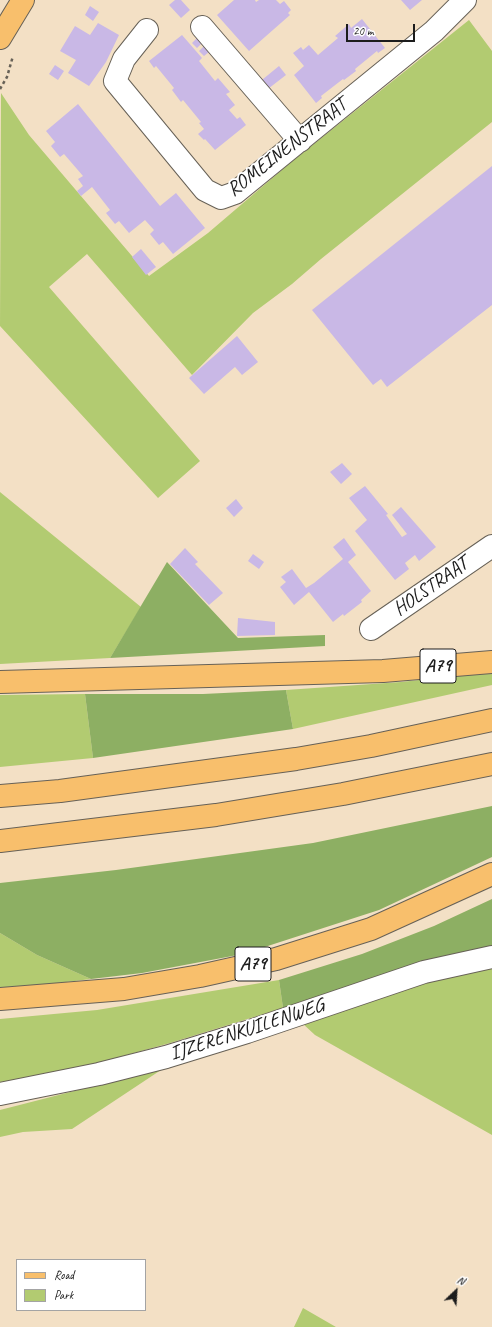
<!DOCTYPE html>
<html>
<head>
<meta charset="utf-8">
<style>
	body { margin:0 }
	#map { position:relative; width:492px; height:1327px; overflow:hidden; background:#f3e0c5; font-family:Caveat,sans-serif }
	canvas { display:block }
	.legend { position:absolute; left:16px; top:1259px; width:130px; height:52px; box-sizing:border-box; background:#fff; border:1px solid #a4a4a4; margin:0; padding:5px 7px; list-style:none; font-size:12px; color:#1c1c1c }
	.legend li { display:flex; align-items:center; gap:8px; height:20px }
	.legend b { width:20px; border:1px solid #a4a4a4 }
	.north { position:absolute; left:436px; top:1271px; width:40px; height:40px; -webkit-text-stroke:3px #fff; paint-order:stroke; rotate:25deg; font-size:11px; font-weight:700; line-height:16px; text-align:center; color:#1c1c1c }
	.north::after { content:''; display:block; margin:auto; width:14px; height:18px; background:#1c1c1c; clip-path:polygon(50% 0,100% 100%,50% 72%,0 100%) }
	.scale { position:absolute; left:346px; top:24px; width:69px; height:18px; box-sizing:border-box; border:2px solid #1c1c1c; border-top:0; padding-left:5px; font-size:12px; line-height:14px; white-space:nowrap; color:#1c1c1c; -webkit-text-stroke:3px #fff; paint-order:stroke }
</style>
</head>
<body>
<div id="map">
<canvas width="492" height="1327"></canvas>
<ul class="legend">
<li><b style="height:5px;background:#f8bf6c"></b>Road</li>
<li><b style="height:11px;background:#b2cb71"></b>Park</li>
</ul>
<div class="north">N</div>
<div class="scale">20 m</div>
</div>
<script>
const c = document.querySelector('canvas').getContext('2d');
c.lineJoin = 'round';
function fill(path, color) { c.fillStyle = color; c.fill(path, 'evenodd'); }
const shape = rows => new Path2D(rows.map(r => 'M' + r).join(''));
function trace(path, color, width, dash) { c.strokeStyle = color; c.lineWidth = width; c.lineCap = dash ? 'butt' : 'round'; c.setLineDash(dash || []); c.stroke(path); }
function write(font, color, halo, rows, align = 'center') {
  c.font = font + ' Caveat,sans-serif'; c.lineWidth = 3.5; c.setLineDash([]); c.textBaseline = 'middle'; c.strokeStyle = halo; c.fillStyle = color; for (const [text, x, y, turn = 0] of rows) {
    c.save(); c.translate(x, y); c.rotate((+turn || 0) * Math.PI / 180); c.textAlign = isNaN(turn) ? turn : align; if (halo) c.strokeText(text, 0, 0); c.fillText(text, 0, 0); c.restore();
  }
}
const green = shape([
	[469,20,492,51,492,122,321,259,292,284,253,313,192,375,87,254,49,287,200,461,158,498,0,326,1,93,29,135,149,276,208,233,290,163],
	[0,492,141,607,110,658,0,664],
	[492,672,492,685,293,729,286,690,401,682],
	[85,694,93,758,0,767,0,695],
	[0,933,37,955,91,979,0,990],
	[492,967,492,1135,315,1035,302,1023,461,972],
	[279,980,283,1008,170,1043,55,1075,0,1082,0,1019,97,1010],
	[164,1068,72,1129,23,1132,0,1137,0,1110],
	[303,1308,336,1327,294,1327]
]);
const forest = shape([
	[167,562,238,638,325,635,325,646,110,658],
	[286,690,293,729,93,758,85,694,203,694],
	[492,806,492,857,379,910,243,954,142,973,91,979,37,955,0,933,0,883,116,870,313,843],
	[492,899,492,946,458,953,283,1008,279,980,362,954,434,926]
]);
const building = shape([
	[175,0,181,0,190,10,181,18,169,5],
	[234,0,255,0,256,2,259,0,276,0,280,4,284,1,291,10,288,13,290,15,249,51,217,15],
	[401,0,422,0,410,10],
	[90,6,99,12,93,21,85,15],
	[362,19,385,48,378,53,377,51,355,69,356,71,344,80,343,79,321,96,322,98,316,103,294,75,304,66,293,53,301,47,303,50,309,45,318,55,338,38,335,36,349,24,351,28],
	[98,23,119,35,106,62,89,86,68,73,76,60,60,51,75,26,90,35],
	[182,35,202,58,199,61,215,81,218,78,230,92,226,94,235,105,229,110,237,119,240,117,246,125,215,150,205,139,204,140,198,134,204,129,199,123,201,122,183,100,181,102,172,90,174,88,156,66,154,68,149,61],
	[197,38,202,43,197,48,192,43],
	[204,46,209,52,204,56,199,51],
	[55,65,64,71,58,80,49,74],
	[279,66,286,75,264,92,257,84],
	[78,104,160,206,176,193,205,228,173,254,163,242,159,245,150,234,154,230,145,220,129,233,119,221,115,224,106,213,110,210,92,187,81,196,77,191,83,186,78,179,83,176,64,154,60,157,51,146,55,142,46,131],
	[492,166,492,305,387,387,381,379,373,385,312,310],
	[141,249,156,267,146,275,132,257],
	[237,336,258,362,242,375,235,367,204,394,189,378],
	[342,463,352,474,341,484,330,472],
	[365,486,388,514,386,515,402,537,407,534,392,515,401,507,436,547,419,561,415,555,405,563,409,569,395,580,355,531,367,520,349,498],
	[236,499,243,508,234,517,226,508],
	[344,538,356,555,348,562,371,591,361,600,362,602,344,616,343,614,333,622,309,592,294,605,280,587,286,582,281,577,292,569,306,588,314,583,343,559,333,547],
	[185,548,198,562,195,564,223,593,209,605,170,564],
	[253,554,264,562,259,569,248,561],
	[238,618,275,622,275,635,237,636]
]);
const path = shape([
	[0,89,7,77,13,56]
]);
const minor = shape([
	[202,27,300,141],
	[147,30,124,59,115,81,205,190,221,198,235,193,434,31,465,0],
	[371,629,492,546],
	[0,1094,99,1074,166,1057,247,1032,424,972,492,957]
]);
const major = shape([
	[0,38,23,0]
]);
const highway = shape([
	[0,682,383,671,492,662],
	[0,796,60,791,296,759,371,746,492,720],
	[0,841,216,815,343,794,492,764],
	[0,999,124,989,200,976,276,959,371,929,492,874]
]);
const shields = [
	[438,666,36],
	[253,964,36]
];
const shieldNames = [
	["A79",438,666],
	["A79",253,964]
];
const streetNames = [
	["ROMEINENSTRAAT",287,148,-38],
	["HOLSTRAAT",431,587,-35],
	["IJZERENKUILENWEG",247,1030,-18]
];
fill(green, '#b2cb71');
fill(forest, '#8daf63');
fill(building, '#c9b8e6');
trace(minor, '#676157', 24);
trace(major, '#676157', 24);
trace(highway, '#676157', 24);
trace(path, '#676157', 2.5, [3, 3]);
trace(minor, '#fff', 22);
trace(major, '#f8bf6c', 22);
trace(highway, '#f8bf6c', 22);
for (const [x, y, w] of shields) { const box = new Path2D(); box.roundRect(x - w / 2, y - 17, w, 34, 3); c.fillStyle = '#fff'; c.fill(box); trace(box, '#1c1c1c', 1); }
write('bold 19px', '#1c1c1c', null, shieldNames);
write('20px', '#1c1c1c', '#fff', streetNames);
</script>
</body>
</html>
